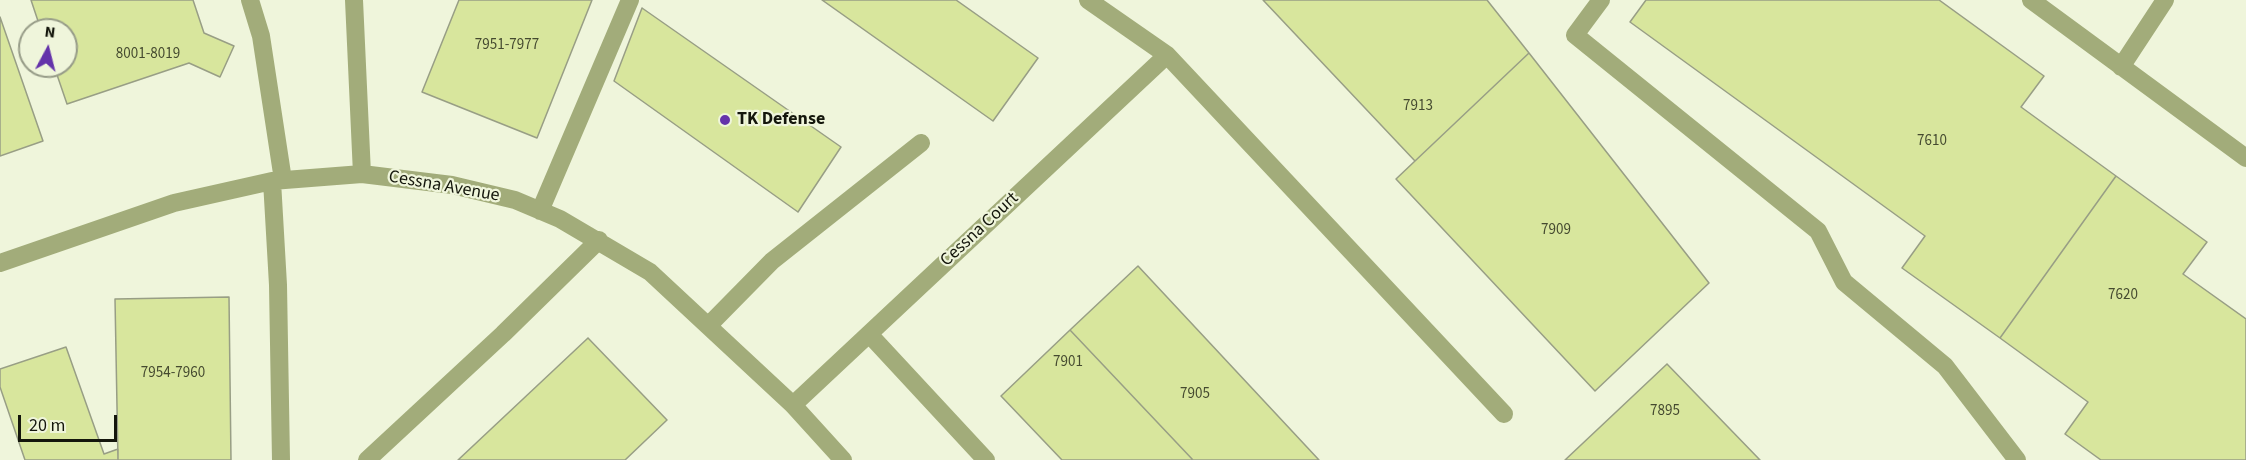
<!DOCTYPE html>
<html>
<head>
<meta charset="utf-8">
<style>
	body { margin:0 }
	#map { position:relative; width:2246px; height:460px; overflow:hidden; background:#eff5db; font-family:"Source Sans 3",sans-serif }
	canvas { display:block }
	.north { position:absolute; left:18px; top:18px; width:60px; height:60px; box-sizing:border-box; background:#eff5db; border:2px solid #979c88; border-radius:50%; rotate:7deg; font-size:16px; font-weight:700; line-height:24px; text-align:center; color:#14160c }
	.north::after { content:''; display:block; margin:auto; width:21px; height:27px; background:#6433aa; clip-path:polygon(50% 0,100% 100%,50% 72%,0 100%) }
	.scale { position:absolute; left:18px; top:415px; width:99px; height:27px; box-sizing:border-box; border:3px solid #14160c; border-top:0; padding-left:8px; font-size:18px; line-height:21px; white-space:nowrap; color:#14160c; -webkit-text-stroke:4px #eff5db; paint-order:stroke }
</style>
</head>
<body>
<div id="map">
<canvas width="2246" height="460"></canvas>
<div class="north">N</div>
<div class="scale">20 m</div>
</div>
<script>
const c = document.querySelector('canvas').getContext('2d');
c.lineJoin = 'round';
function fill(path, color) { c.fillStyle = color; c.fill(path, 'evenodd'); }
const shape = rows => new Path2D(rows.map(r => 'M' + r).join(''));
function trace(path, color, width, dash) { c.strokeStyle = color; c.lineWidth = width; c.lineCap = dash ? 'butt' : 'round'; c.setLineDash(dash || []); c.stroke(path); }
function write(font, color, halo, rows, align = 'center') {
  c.font = font + ' "Source Sans 3",sans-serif'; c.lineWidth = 4.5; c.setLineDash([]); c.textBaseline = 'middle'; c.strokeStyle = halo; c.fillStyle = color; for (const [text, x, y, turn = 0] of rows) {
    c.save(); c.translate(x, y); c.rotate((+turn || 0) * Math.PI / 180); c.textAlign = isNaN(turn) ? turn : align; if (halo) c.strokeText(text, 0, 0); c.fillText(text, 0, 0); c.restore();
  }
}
const building = shape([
	[31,0,193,0,204,33,234,46,220,77,189,63,67,104,54,66,66,66,66,30,41,30,31,0],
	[459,0,592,0,537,138,422,92,459,0],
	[822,0,956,0,1038,58,993,121,822,0],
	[1263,0,1487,0,1529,53,1415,161,1263,0],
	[1646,0,1939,0,2044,76,2021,107,2116,176,2000,338,1902,268,1925,236,1630,22,1646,0],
	[642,8,841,147,798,212,614,81,642,8],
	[0,17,43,141,0,156,0,17],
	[1529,53,1709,283,1595,391,1396,179,1529,53],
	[2116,176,2207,242,2183,274,2246,319,2246,460,2101,460,2065,434,2088,402,2000,338,2116,176],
	[1138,266,1319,460,1193,460,1070,330,1138,266],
	[229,297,231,460,118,460,115,299,229,297],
	[1070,330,1193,460,1062,460,1001,396,1070,330],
	[588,338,667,420,625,460,458,460,588,338],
	[66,347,104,454,118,449,118,460,25,460,0,387,0,369,66,347],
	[1667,364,1760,460,1565,460,1667,364]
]);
const minor = shape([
	[250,0,261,36,283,180],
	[354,0,362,174],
	[1088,0,1167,55,1504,414],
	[1601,0,1575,35,1818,231,1844,282,1945,366,2017,460],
	[2031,0,2246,158],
	[2121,67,2165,0],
	[272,181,278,285,281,460],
	[540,211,630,0],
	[0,263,174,203,272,181,362,174,452,185,515,200,560,219,650,272,793,405,843,460],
	[709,325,772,261,921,143],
	[869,334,986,460],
	[793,405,1167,55],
	[367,460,503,334,599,240]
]);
const markers = [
	[725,120,6,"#6433aa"]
];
const numberNames = [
	["7951-7977",507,46],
	["8001-8019",148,55],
	["7913",1418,107],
	["7610",1932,142],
	["7909",1556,231],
	["7620",2123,296],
	["7901",1068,363],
	["7954-7960",173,374],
	["7905",1195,395],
	["7895",1665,412]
];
const poiNames = [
	["TK Defense",737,120]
];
const streetNames = [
	["Cessna Avenue",444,187,10],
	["Cessna Court",980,230,-43]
];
fill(building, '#d8e69d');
trace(building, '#989e85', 1.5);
trace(minor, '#a2ac7a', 18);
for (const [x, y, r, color] of markers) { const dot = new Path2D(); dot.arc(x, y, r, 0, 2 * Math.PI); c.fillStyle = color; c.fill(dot); trace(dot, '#eff5db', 2); }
write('15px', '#454a30', null, numberNames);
write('bold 18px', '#14160c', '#eff5db', poiNames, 'left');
write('18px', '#14160c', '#eff5db', streetNames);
</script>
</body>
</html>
